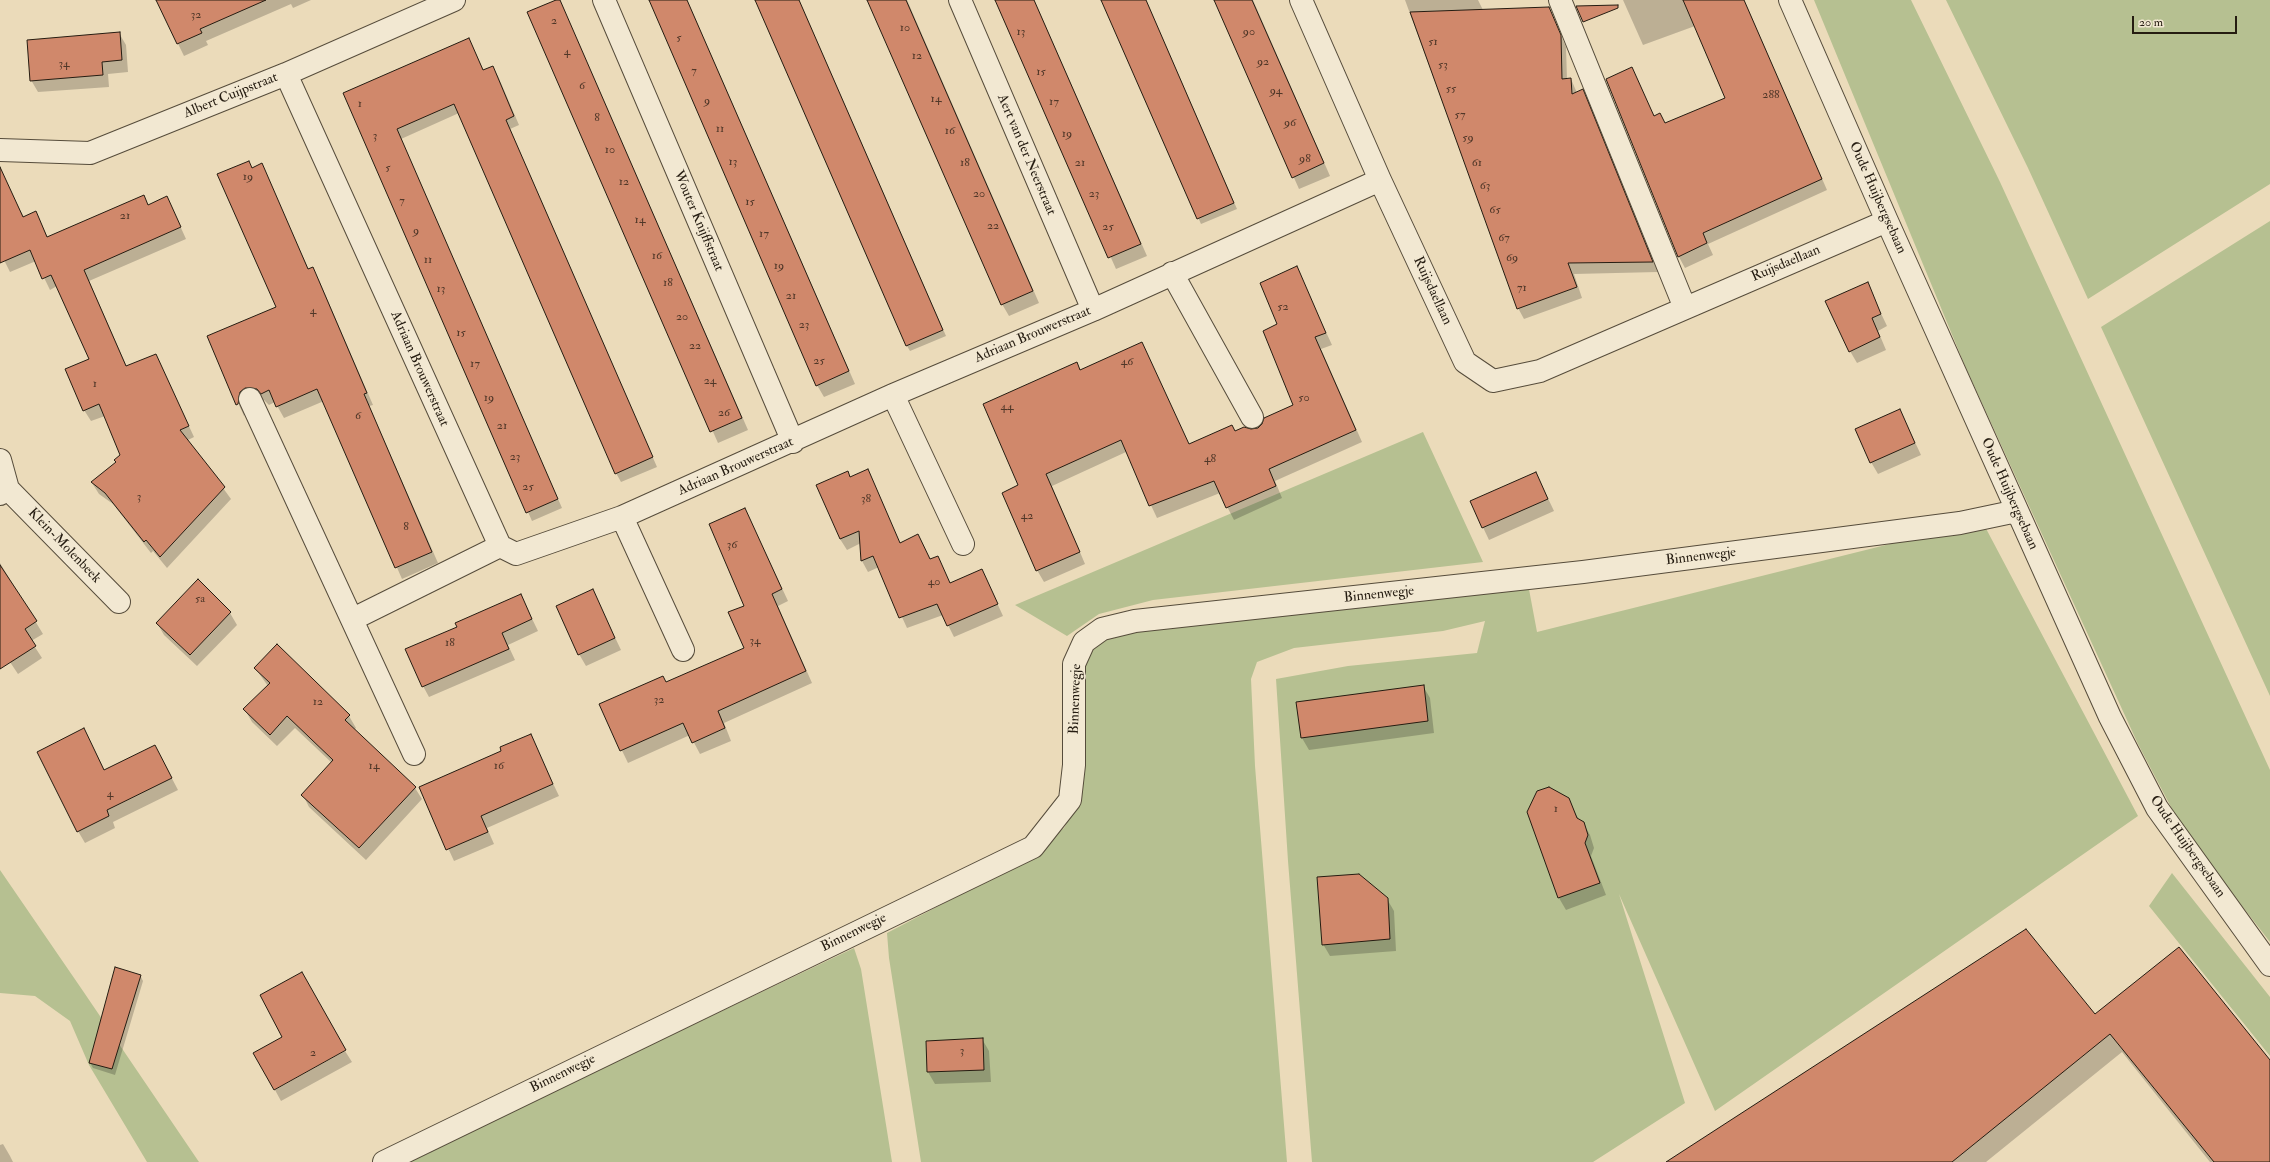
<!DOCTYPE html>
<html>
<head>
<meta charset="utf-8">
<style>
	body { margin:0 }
	#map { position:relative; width:2270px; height:1162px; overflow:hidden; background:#ebdbba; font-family:"IM FELL Double Pica",serif }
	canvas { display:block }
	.scale { position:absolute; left:2132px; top:16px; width:105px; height:18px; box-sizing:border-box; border:2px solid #251c11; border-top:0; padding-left:5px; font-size:12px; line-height:14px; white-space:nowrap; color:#251c11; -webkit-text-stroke:3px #f2e8d2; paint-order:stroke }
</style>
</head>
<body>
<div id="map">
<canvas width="2270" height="1162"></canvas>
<div class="scale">20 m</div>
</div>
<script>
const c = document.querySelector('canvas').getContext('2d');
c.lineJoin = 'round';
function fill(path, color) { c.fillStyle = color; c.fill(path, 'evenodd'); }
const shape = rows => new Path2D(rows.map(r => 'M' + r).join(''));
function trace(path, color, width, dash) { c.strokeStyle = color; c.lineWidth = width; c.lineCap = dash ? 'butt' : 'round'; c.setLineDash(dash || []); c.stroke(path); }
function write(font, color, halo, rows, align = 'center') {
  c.font = font + ' "IM FELL Double Pica",serif'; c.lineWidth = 3.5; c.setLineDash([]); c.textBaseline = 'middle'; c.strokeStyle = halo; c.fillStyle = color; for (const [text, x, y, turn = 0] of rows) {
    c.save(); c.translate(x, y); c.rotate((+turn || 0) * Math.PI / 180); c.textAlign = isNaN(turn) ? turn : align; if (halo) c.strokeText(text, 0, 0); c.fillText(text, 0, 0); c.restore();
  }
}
const green = shape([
	[1814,0,1911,0,2000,182,2270,770,2270,942,2183,830,2138,744,1965,366],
	[1946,0,2270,0,2270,184,2088,299,2028,168],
	[2270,221,2270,696,2101,327],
	[1423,432,1483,562,1153,600,1099,614,1067,636,1015,605],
	[1982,521,2138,816,1715,1111,1619,894,1685,1103,1593,1162,1312,1162,1288,861,1276,679,1348,666,1477,653,1485,621,1443,631,1294,648,1257,662,1251,679,1255,766,1287,1162,921,1162,889,958,887,933,1017,865,1064,828,1080,797,1081,667,1100,640,1132,631,1528,584,1537,632],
	[0,870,83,991,199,1162,147,1162,89,1065,70,1021,35,996,0,993],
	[2172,873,2270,997,2270,1056,2149,906],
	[854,948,861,969,892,1162,405,1162]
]);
const shadow = shape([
	[165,0,311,0,293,8,291,4,206,41,208,45,184,56,158,3],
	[559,0,748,430,718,443,528,13],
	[650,0,687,0,855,384,824,397,817,385],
	[756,0,799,0,946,336,910,351,907,346],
	[869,0,907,0,1039,303,1009,316,1002,304],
	[996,0,1034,0,1147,256,1116,269],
	[1102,0,1146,0,1237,209,1201,224],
	[1215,0,1253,0,1330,176,1299,189],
	[1405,0,1478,0,1483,10,1549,8,1566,47,1567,80,1571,79,1577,93,1582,91,1589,101,1658,272,1574,274,1582,298,1524,319,1518,308],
	[1623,0,1744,0,1827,190,1708,244,1713,255,1685,268,1679,257,1607,80,1631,69,1654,116,1665,124,1726,98,1695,26,1643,45],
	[119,33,126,45,128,72,108,74,109,87,38,92,31,80],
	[469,39,484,71,492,67,498,76,519,125,510,129,657,467,621,482,616,473,459,113,401,139,562,508,532,521,344,93],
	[261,164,309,270,312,269,319,280,373,405,369,406,438,563,402,579,324,401,284,418,275,402,269,405,264,400,252,399,246,404,244,416,208,337,277,307,252,169],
	[143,196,148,206,167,197,186,239,89,281,127,367,156,355,194,437,188,440,231,499,167,568,153,551,151,553,113,504,99,494,92,483,117,463,121,455,105,416,91,421,84,410,90,360,57,286,50,290,36,261,10,272,0,252,0,212,17,204,24,217,36,212,48,238],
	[1296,267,1332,345,1321,349,1362,442,1275,481,1282,498,1234,520,1220,493,1157,518,1126,452,1052,486,1085,564,1044,582,1037,570,1020,486,1076,363,1080,370,1141,343,1189,445,1235,432,1258,429,1294,406,1278,325],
	[1867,284,1887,326,1878,331,1886,350,1857,363,1850,351],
	[1900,410,1921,455,1878,474,1871,462],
	[868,471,900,543,918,535,931,560,937,557,950,583,982,570,1003,616,954,637,943,615,907,628,879,567,868,572,862,561,861,543,847,550,840,539,848,473,850,478],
	[1536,473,1554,511,1489,540,1471,502],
	[745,509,788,601,778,606,812,683,724,723,731,741,700,754,690,735,628,763,600,705,666,683,745,649],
	[0,563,43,634,31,641,42,658,18,674,0,647],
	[198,581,230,613,237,625,197,666,164,635,157,623],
	[593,591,621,650,586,666,579,654],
	[521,596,538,631,508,645,515,660,429,697,423,686,458,627],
	[255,668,349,716,356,728,354,730,415,788,422,799,366,860,309,807,303,795,332,763,295,728,277,746,252,722,245,710,268,686],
	[1423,686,1430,698,1434,733,1309,750,1302,738,1297,703],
	[530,735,559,796,487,828,494,844,454,861,420,787,503,751],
	[90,741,105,771,155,746,178,790,113,822,115,828,85,843,78,831],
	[1568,799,1579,820,1583,823,1590,835,1594,848,1591,856,1606,895,1566,910,1559,898,1528,812],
	[1387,899,1394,911,1396,951,1330,956,1323,944],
	[140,975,143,981,115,1075,93,1068,90,1063],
	[2095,1016,2270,1061,2270,1162,2210,1162,2122,1052,1986,1162,1667,1162],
	[982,1039,989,1051,991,1082,935,1084,928,1072],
	[345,1051,352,1062,281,1101,275,1090],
	[3,1144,10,1156,13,1162,0,1162,0,1145]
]);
const building = shape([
	[156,0,266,0,200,29,202,33,177,44,156,0],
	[556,0,560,0,742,418,710,432,527,12,556,0],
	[649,0,687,0,849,371,816,386,649,0],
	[755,0,799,0,943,330,906,346,755,0],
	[867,0,906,0,1033,291,1001,305,867,0],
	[995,0,1034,0,1141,244,1108,258,995,0],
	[1101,0,1146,0,1234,203,1197,219,1101,0],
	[1214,0,1252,0,1324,163,1292,178,1214,0],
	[1683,0,1744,0,1822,179,1703,233,1707,243,1678,257,1606,79,1632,67,1654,116,1660,113,1665,123,1725,98,1683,0],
	[1618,5,1618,8,1583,22,1576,6,1618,5],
	[1549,7,1561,35,1562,79,1571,78,1572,94,1583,89,1653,262,1568,263,1577,287,1517,309,1410,12,1549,7],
	[120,32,122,60,102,62,103,75,30,81,27,40,120,32],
	[469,38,483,70,493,66,514,116,506,120,653,457,615,474,454,104,397,129,558,499,526,513,343,93,469,38],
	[249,161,252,168,262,163,308,269,313,267,367,393,364,394,432,552,395,568,317,389,276,407,269,390,261,394,257,389,245,388,240,392,238,404,236,405,207,336,276,307,217,174,249,161],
	[0,167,23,217,36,211,47,237,144,195,148,205,167,196,181,227,84,270,126,366,156,354,189,426,180,430,225,487,160,557,146,540,144,542,105,493,91,482,116,462,114,460,120,455,99,404,83,411,65,369,89,359,51,275,42,279,30,250,0,263,0,167],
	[1297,266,1326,333,1315,337,1356,430,1269,469,1276,486,1226,508,1214,481,1149,506,1121,440,1046,474,1080,552,1036,571,1002,493,1018,485,983,404,1077,362,1080,370,1142,342,1189,444,1232,425,1235,431,1244,427,1251,429,1258,428,1262,424,1264,418,1293,405,1263,331,1277,324,1260,283,1297,266],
	[1868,282,1881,314,1872,318,1880,337,1849,352,1825,301,1868,282],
	[1900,409,1915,443,1870,463,1855,429,1900,409],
	[868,469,900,543,918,534,930,559,938,556,950,583,982,569,998,604,947,626,937,604,899,618,873,556,861,561,859,531,840,539,816,485,848,471,850,477,868,469],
	[1536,472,1548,499,1482,528,1470,501,1536,472],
	[745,508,782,589,772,594,806,671,718,711,725,728,692,743,683,723,620,751,599,704,663,676,666,682,744,648,728,612,744,606,709,524,745,508],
	[0,565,37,621,25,629,36,646,0,669,0,565],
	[198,579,231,612,190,655,156,623,198,579],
	[593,589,615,638,578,655,556,606,593,589],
	[521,594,532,619,502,633,509,649,422,687,405,649,457,627,455,623,521,594],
	[277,644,350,715,345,720,416,787,359,848,301,795,333,760,287,716,270,735,243,709,270,683,254,668,277,644],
	[1424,685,1428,721,1301,738,1296,702,1424,685],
	[84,728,104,770,155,745,172,778,107,810,109,816,77,832,37,752,84,728],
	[531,734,553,784,481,816,488,832,446,850,419,787,501,751,500,747,531,734],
	[1549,787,1569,798,1577,818,1584,822,1588,835,1585,843,1600,883,1558,898,1527,812,1537,791,1549,787],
	[1359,874,1388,898,1390,939,1322,945,1317,877,1359,874],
	[2026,929,2095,1014,2179,947,2270,1060,2270,1162,2214,1162,2110,1034,1952,1162,1666,1162,2026,929],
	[115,967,141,975,112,1069,89,1063,115,967],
	[302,972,346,1050,274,1090,253,1053,282,1037,260,995,302,972],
	[983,1038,984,1070,927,1072,926,1041,983,1038]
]);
const minor = shape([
	[604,0,793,442],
	[960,0,1093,310],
	[1301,0,1380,180,1465,362,1493,381,1540,371,1887,221],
	[1560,0,1685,308],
	[1790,0,1887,221,2110,717,2157,808,2270,965],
	[286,74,500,546,516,554,622,517,893,395,1093,310,1380,180],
	[0,150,90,153,286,74,454,0],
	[1172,273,1252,417],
	[893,395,963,544],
	[250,399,414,754],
	[0,460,8,489,0,494],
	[8,489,119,602],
	[622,517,683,650],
	[353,619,500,546],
	[384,1162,1033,847,1070,800,1074,765,1074,664,1084,642,1102,629,1135,621,1583,572,1960,523,2017,511]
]);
const numberNames = [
	["32",196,15],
	["2",554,21],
	["10",905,28],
	["13",1021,32],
	["90",1249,32],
	["5",679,38],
	["51",1433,42],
	["4",567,52],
	["12",917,56],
	["92",1263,62],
	["34",64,64],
	["53",1443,65],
	["7",694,71],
	["15",1041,72],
	["6",582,86],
	["55",1451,89],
	["94",1276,91],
	["288",1771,95],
	["14",936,99],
	["9",707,101],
	["17",1054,102],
	["1",360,104],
	["57",1460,115],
	["8",597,118],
	["96",1290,123],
	["11",720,129],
	["16",950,131],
	["19",1067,134],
	["3",375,136],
	["59",1468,138],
	["10",610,150],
	["98",1305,159],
	["13",733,162],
	["18",965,163],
	["21",1080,163],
	["61",1477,163],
	["5",388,168],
	["19",248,177],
	["12",624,182],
	["63",1485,186],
	["20",979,194],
	["23",1094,194],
	["7",402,201],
	["15",750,202],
	["65",1495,210],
	["21",125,216],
	["14",640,220],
	["22",993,226],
	["25",1108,227],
	["9",416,231],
	["17",764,234],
	["67",1504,238],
	["16",657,256],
	["69",1512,258],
	["11",428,260],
	["19",779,266],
	["18",668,283],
	["71",1522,288],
	["13",441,289],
	["21",791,296],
	["52",1283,307],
	["4",313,311],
	["20",682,317],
	["23",804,325],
	["15",461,333],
	["22",695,346],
	["25",819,361],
	["46",1127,362],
	["17",475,364],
	["24",710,381],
	["1",95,384],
	["19",489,398],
	["50",1304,398],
	["44",1007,407],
	["26",724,413],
	["6",358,416],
	["21",502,426],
	["23",515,457],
	["48",1210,459],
	["25",528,487],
	["3",139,497],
	["38",866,499],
	["42",1027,516],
	["8",406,527],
	["36",732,545],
	["40",934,582],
	["5a",200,599],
	["34",755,641],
	["18",450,643],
	["32",659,700],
	["12",318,702],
	["14",374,766],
	["16",499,766],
	["4",110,794],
	["1",1556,809],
	["3",962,1051],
	["2",313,1053]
];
const streetNames = [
	["Albert Cuijpstraat",231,96,-22],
	["Aert van der Neerstraat",1026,155,67],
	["Oude Huijbergsebaan",1877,198,66],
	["Wouter Knijffstraat",698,221,67],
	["Ruijsdaellaan",1786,264,-23],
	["Ruijsdaellaan",1432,291,65],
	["Adriaan Brouwerstraat",1033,335,-23],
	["Adriaan Brouwerstraat",419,369,66],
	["Adriaan Brouwerstraat",736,467,-24],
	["Oude Huijbergsebaan",2009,494,66],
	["Klein-Molenbeek",64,546,46],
	["Binnenwegje",1701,557,-7],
	["Binnenwegje",1379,595,-6],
	["Binnenwegje",1076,699,-88],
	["Oude Huijbergsebaan",2187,847,55],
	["Binnenwegje",854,933,-26],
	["Binnenwegje",563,1074,-26]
];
fill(green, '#b6c091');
fill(shadow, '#0003');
fill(building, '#d0886b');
trace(building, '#251c11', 1);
trace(minor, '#564c3b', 24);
trace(minor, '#f2e8d2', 22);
write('12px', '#503728', null, numberNames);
write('14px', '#251c11', '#f2e8d2', streetNames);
</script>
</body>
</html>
